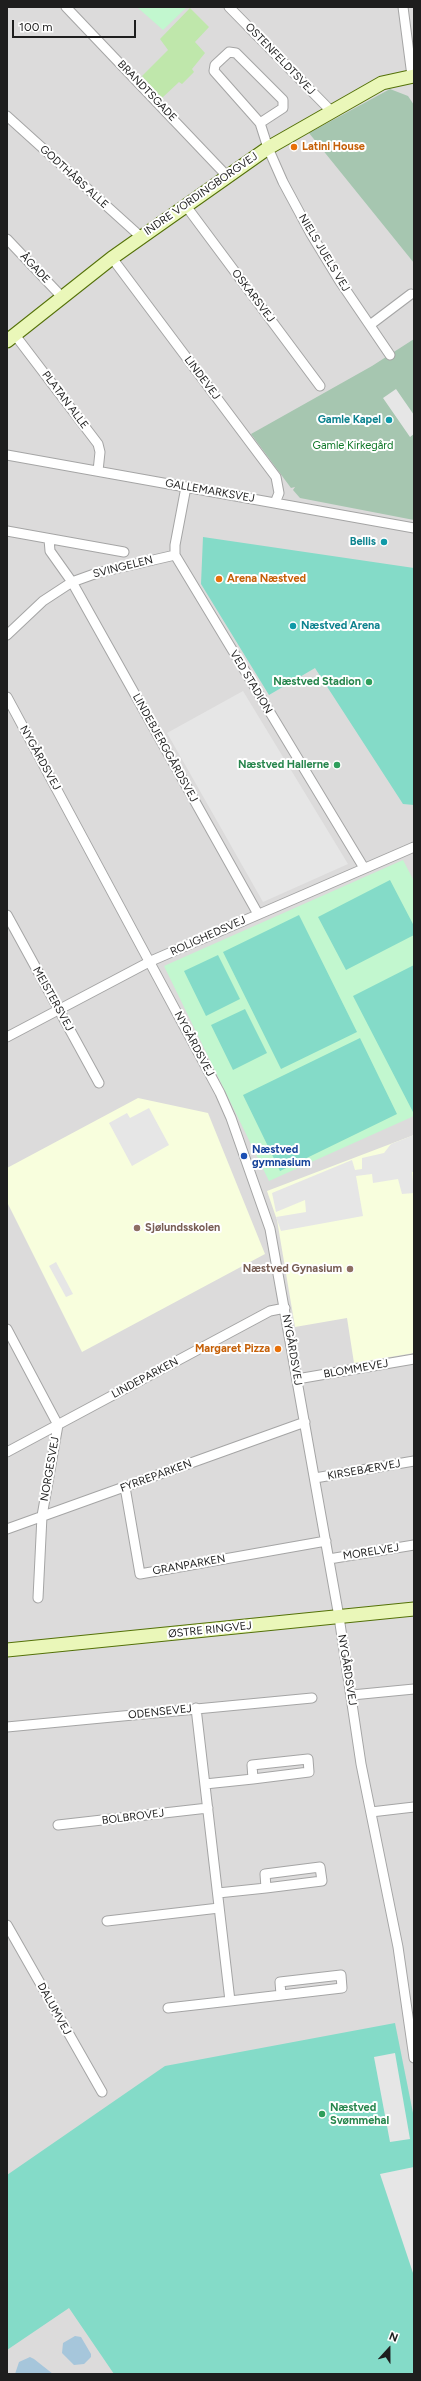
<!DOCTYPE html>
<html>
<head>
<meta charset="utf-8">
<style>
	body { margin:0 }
	#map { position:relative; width:421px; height:2381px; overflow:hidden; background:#eeede4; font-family:Figtree,sans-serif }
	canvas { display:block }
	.frame { position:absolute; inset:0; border:8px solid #1e1e1e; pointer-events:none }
	.north { position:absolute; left:369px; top:2329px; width:40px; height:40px; -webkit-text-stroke:3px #fff; paint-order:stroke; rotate:21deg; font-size:11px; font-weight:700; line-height:16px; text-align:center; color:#1e1e1e }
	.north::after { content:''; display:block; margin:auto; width:14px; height:18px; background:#1e1e1e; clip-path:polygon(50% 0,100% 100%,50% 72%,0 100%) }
	.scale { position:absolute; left:12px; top:20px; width:124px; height:18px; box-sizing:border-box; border:2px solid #1e1e1e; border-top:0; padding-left:5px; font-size:12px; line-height:14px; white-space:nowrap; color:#1e1e1e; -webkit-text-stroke:3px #fff; paint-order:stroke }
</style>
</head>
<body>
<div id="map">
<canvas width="421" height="2381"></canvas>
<div class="frame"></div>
<div class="north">N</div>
<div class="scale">100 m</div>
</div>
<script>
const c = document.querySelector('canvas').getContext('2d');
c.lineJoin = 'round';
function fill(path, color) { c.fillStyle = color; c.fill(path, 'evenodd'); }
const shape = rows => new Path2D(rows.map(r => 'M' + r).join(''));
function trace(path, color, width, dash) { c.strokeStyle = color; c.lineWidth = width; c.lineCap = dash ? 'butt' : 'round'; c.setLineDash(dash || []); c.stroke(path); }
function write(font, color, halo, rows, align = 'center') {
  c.font = font + ' Figtree,sans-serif'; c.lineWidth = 4; c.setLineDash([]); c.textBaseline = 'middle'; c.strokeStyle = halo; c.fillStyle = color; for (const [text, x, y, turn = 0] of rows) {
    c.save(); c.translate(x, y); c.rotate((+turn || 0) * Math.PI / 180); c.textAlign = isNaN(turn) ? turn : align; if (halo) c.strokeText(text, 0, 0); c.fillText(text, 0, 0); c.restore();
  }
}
const residential = shape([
	[7,7,414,7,414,2374,7,2374]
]);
const education = shape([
	[138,1098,208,1113,265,1254,82,1352,7,1202,7,1168],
	[414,1135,414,1353,354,1363,347,1318,295,1327,277,1220,267,1191]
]);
const grass = shape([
	[190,8,209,27,195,42,205,53,192,69,194,72,182,84,179,82,162,98,142,76,168,50,160,39]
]);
const cemetery = shape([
	[390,89,408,96,414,105,414,263,309,133],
	[414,339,414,520,300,498,293,490,295,487,291,488,251,434,372,366]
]);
const park = shape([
	[137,7,187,7,163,30],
	[403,860,414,881,414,1116,269,1181,164,966]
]);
const pitch = shape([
	[203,537,414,568,414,805,403,804,315,668,269,695,201,584],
	[390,880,414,926,414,935,346,970,318,917],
	[299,915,357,1032,281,1069,223,952],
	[218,955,240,999,206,1016,184,971],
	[414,965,414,1112,413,1112,353,996],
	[245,1009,267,1053,233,1070,211,1025],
	[360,1038,397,1114,280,1171,243,1095],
	[395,2023,414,2118,414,2374,114,2374,69,2308,7,2350,7,2175,165,2066]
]);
const parking = shape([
	[396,389,414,415,414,434,410,437,383,398],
	[243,691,348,864,263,902,167,733],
	[149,1108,169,1145,132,1166,109,1123,127,1113,130,1118],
	[414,1135,414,1172,412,1172,414,1193,402,1194,398,1179,373,1183,372,1174,356,1176,363,1216,281,1231,276,1217,306,1212,305,1200,276,1212,272,1193,352,1160,355,1170,362,1169,362,1158,384,1153,391,1144],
	[56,1262,73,1294,66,1297,49,1266],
	[395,2053,410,2139,390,2142,374,2057],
	[414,2167,414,2276,380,2174]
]);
const water = shape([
	[75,2336,81,2337,91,2354,91,2357,84,2364,74,2365,62,2353,63,2343],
	[30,2357,34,2359,53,2374,15,2374,19,2362]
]);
const street = shape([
	[66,7,227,176],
	[229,7,331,111],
	[403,7,412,76],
	[7,116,141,237],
	[260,123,283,108,283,100,236,53,229,52,215,65,214,71,260,123,268,148,283,182,311,234,339,280,390,355],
	[186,206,320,386],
	[7,239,62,297],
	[112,258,276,477,279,493,275,503],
	[370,325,411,294],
	[15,335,98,444,100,452,98,471],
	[7,455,414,528],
	[186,487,175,545,175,555,364,868],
	[7,531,124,552],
	[49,539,50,551,72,582,258,914],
	[7,635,43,601,72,582,97,573,175,555],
	[7,697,220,1093,231,1118,270,1229,339,1617,361,1764,398,1947,414,2058],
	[7,915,99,1083],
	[7,1037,151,961,414,847],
	[7,1329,58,1425,42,1516,38,1598],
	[297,1379,414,1359],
	[7,1452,270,1311,285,1308],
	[315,1478,414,1461],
	[125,1487,140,1574,326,1541],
	[7,1529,305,1422],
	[329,1559,414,1545],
	[352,1695,414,1689],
	[196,1708,230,2001],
	[7,1727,312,1698],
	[205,1784,253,1779,309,1772,308,1759,252,1765,253,1779],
	[371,1812,414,1807],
	[58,1825,208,1808],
	[218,1893,266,1888,322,1881,320,1867,265,1874,266,1888],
	[107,1921,219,1908],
	[7,1925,102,2092],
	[168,2008,230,2001,342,1988,341,1975,280,1982,281,1995]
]);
const secondary = shape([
	[7,341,112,258,268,148,382,83,414,76],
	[7,1650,414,1609]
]);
const markers = [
	[294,147,4,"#e8710a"],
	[389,420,4,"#0f9aa8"],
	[384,542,4,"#0f9aa8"],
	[219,579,4,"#e8710a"],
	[293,626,4,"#0f9aa8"],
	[369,682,4,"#2e9e5b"],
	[337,765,4,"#2e9e5b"],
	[244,1156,4,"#1a4fb4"],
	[137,1228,4,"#8d6e63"],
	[350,1269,4,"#8d6e63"],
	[278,1349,4,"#e8710a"],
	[322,2114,4,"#2e9e5b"]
];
const streetNames = [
	["OSTENFELDTSVEJ",280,59,46],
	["BRANDTSGADE",147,91,46],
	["GODTHÅBS ALLE",74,177,42],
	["INDRE VORDINGBORGVEJ",201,194,-35],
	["NIELS JUELS VEJ",324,253,59],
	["ÅGADE",35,268,46],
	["OSKARSVEJ",253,296,53],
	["LINDEVEJ",202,378,53],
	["PLATAN ALLE",65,400,53],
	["GALLEMARKSVEJ",210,491,10],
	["SVINGELEN",123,567,-14],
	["VED STADION",251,682,59],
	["LINDEBJERGGÅRDSVEJ",165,748,61],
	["NYGÅRDSVEJ",40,758,61],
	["ROLIGHEDSVEJ",208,936,-24],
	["MEISTERSVEJ",53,999,61],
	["NYGÅRDSVEJ",194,1044,62],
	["NYGÅRDSVEJ",292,1350,80],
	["BLOMMEVEJ",356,1369,-10],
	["LINDEPARKEN",145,1378,-28],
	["NORGESVEJ",50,1469,-80],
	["KIRSEBÆRVEJ",364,1470,-10],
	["FYRREPARKEN",156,1476,-20],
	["MORELVEJ",371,1552,-9],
	["GRANPARKEN",189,1565,-10],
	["ØSTRE RINGVEJ",210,1630,-6],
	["NYGÅRDSVEJ",347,1670,81],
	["ODENSEVEJ",160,1712,-6],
	["BOLBROVEJ",133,1817,-7],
	["DALUMVEJ",54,2009,61]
];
const foodNames = [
	["Latini House",302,147],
	["Arena Næstved",227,579],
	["Margaret Pizza",270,1349,"right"]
];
const cultureNames = [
	["Gamle Kapel",381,420],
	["Bellis",376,542],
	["Næstved Arena",301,626,"left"]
];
const parkNames = [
	["Gamle Kirkegård",353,446]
];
const leisureNames = [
	["Næstved Stadion",361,682],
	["Næstved Hallerne",329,765],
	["Næstved",330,2108,"left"],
	["Svømmehal",330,2121,"left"]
];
const transitNames = [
	["Næstved",252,1150],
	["gymnasium",252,1163]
];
const educationNames = [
	["Sjølundsskolen",145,1228],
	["Næstved Gynasium",342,1269,"right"]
];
fill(residential, '#dcdbdb');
fill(education, '#f8fedd');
fill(grass, '#bfe7ab');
fill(cemetery, '#a6c6b0');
fill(park, '#c2f7cf');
fill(pitch, '#84dbc8');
fill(parking, '#e6e6e6');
fill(water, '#a6c6db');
trace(street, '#a5a5a5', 11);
trace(secondary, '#547108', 15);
trace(street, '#fff', 9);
trace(secondary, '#eaf7b9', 13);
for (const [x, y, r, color] of markers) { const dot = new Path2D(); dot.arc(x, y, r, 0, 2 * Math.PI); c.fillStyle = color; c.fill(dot); trace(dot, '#fff', 1.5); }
write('11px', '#1e1e1e', '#fff', streetNames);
write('bold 11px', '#c56008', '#fff', foodNames, 'left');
write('bold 11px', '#0d838f', '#fff', cultureNames, 'right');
write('11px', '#0f7829', '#fff', parkNames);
write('bold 11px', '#27864d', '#fff', leisureNames, 'right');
write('bold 11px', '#164399', '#fff', transitNames, 'left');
write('bold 11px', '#785e54', '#fff', educationNames, 'left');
</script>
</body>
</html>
